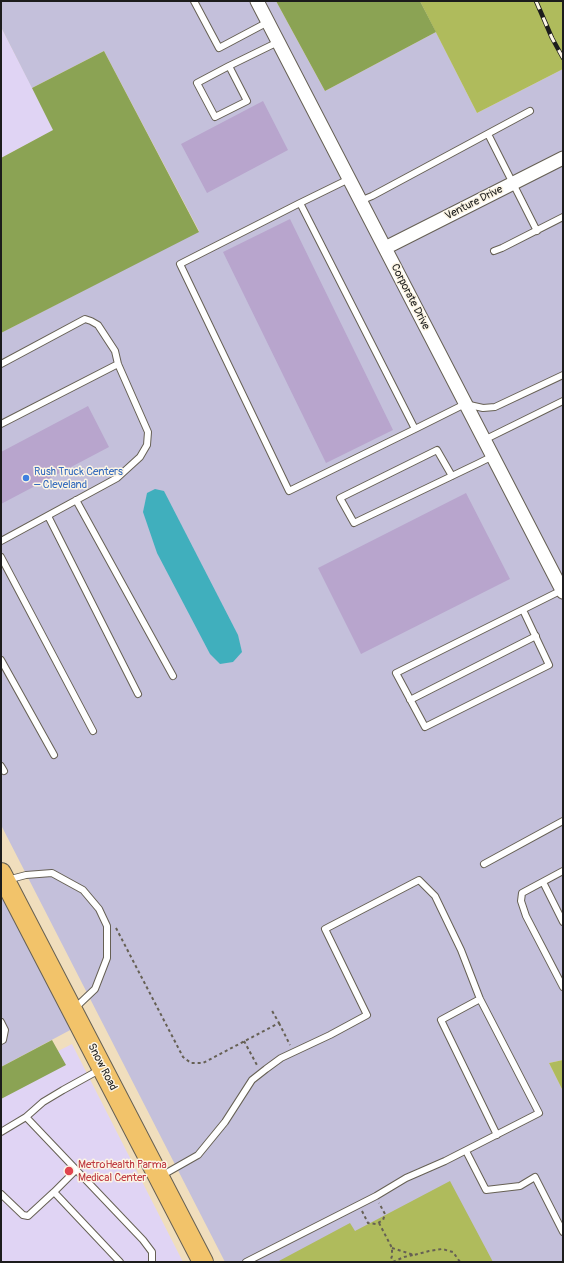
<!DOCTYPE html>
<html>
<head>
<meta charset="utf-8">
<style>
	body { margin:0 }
	#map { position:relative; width:564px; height:1263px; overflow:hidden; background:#f0debd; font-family:Pangolin,sans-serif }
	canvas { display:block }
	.frame { position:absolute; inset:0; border:2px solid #1c1c1c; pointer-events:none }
</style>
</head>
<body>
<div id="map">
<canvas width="564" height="1263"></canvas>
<div class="frame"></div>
</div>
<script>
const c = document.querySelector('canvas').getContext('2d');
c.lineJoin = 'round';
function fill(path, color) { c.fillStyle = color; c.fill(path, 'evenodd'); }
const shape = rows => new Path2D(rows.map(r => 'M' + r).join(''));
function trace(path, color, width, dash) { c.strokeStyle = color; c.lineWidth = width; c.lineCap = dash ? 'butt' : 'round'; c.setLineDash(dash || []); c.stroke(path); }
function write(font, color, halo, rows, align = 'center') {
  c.font = font + ' Pangolin,sans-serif'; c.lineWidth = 3; c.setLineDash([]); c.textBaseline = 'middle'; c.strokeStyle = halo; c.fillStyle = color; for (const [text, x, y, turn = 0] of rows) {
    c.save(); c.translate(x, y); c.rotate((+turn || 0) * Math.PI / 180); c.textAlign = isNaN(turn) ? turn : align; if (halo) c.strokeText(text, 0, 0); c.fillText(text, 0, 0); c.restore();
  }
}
const built = shape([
	[1,27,54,130,1,158],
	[72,1044,183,1262,1,1262,1,1080]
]);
const industrial = shape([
	[1,1,276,1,325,91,436,32,477,113,563,69,563,1060,549,1063,563,1091,563,1262,225,1262,1,825,1,333,199,231,104,51,32,88,1,27],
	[1,889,74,1028,1,1067]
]);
const green = shape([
	[420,1,563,1,563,69,477,113],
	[563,1060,563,1091,549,1063],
	[450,1181,493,1262,277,1262,350,1223,355,1231]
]);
const forest = shape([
	[276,1,420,1,436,32,325,91],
	[104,51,199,232,1,333,1,158,53,130,32,88],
	[52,1040,66,1065,1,1099,1,1067]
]);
const water = shape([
	[155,489,164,491,238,635,242,652,233,662,220,664,210,654,157,553,143,512,147,493]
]);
const building = shape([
	[263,101,288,150,207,193,181,144],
	[290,219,393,430,326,463,223,252],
	[88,406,109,447,1,504,1,452],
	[466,493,510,579,361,654,318,568]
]);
const path = shape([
	[116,928,183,1057,191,1063,203,1063,279,1023,271,1009],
	[279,1023,290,1045],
	[244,1041,258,1067],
	[362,1211,368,1223,376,1224,383,1220,385,1214,379,1203],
	[379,1223,392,1248,392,1256,390,1262],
	[392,1248,414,1255,429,1251,442,1249,453,1252,460,1262],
	[393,1262,404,1257,413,1255]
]);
const lane = shape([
	[194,1,219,48,268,22],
	[229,66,247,101,215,117,197,83,229,66,278,42],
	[488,134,537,231],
	[349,179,300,203,415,429,465,404,483,408,495,407,563,375],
	[360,201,372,196,530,111],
	[300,203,180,264,289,491,415,429],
	[494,251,502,248,563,217],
	[1,364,85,319,91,321,98,325,115,351,118,364,148,432,147,445,140,457,117,478,1,541],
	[1,424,118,364],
	[484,440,563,401],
	[452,476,437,450,340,498,354,523,479,463,493,456],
	[76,500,173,676],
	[48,516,138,694],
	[1,557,93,731],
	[523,610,549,665,425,727,396,673,562,590],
	[1,660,54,755],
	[410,700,536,636],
	[1,766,4,771],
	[484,864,563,821],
	[563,871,522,893,521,901,526,916,563,987],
	[7,880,26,875,52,873,83,890,99,909,107,926,107,958,95,989,75,1008],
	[543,882,563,922],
	[480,999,441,1020,497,1135],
	[1,1022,5,1030,3,1040,1,1041],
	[26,1117,143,1240,152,1252,152,1262],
	[1,1132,26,1117,43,1102,63,1090,101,1069],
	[466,1151,486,1190,520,1186,535,1177,563,1232],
	[161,1176,198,1155,225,1122,252,1080,266,1069,281,1058,330,1035,367,1015,325,929,419,880,435,896,461,950,480,999,539,1113,445,1161,406,1178,376,1196,246,1262],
	[54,1192,76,1170],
	[1,1194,23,1215,28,1216,54,1192,120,1262]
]);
const street = shape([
	[257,1,563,592],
	[385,248,563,158]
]);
const primary = shape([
	[1,873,203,1262]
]);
const rail = shape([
	[536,1,552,38,563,58]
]);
const markers = [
	[26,478,4,"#3f7fe0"],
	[69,1171,5,"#e0444e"]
];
const streetNames = [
	["Venture Drive",474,203,-27],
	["Corporate Drive",410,297,63],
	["Snow Road",102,1067,63]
];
const shopNames = [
	["Rush Truck Centers",34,472],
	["– Cleveland",34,485]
];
const healthNames = [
	["MetroHealth Parma",78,1165],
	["Medical Center",78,1178]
];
fill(built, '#e0d4f4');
fill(industrial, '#c4c0db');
fill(green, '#afbb5c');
fill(forest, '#8ba354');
fill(water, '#40afbd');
fill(building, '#b8a5cd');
trace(lane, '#666054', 8);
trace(street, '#666054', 15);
trace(primary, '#666054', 22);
trace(path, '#666054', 2, [3, 3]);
trace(lane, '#fff', 6);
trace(street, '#fff', 13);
trace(primary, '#f2c36a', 20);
trace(rail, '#1c1c1c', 4.5);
trace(rail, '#fcf5e5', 3, [9]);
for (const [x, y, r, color] of markers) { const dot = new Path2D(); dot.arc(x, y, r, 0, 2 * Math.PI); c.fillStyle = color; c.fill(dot); trace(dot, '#fcf5e5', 1.5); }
write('11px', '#1c1c1c', '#fcf5e5', streetNames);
write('11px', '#366cbe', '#fcf5e5', shopNames, 'left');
write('11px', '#be3a42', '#fcf5e5', healthNames, 'left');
</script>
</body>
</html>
